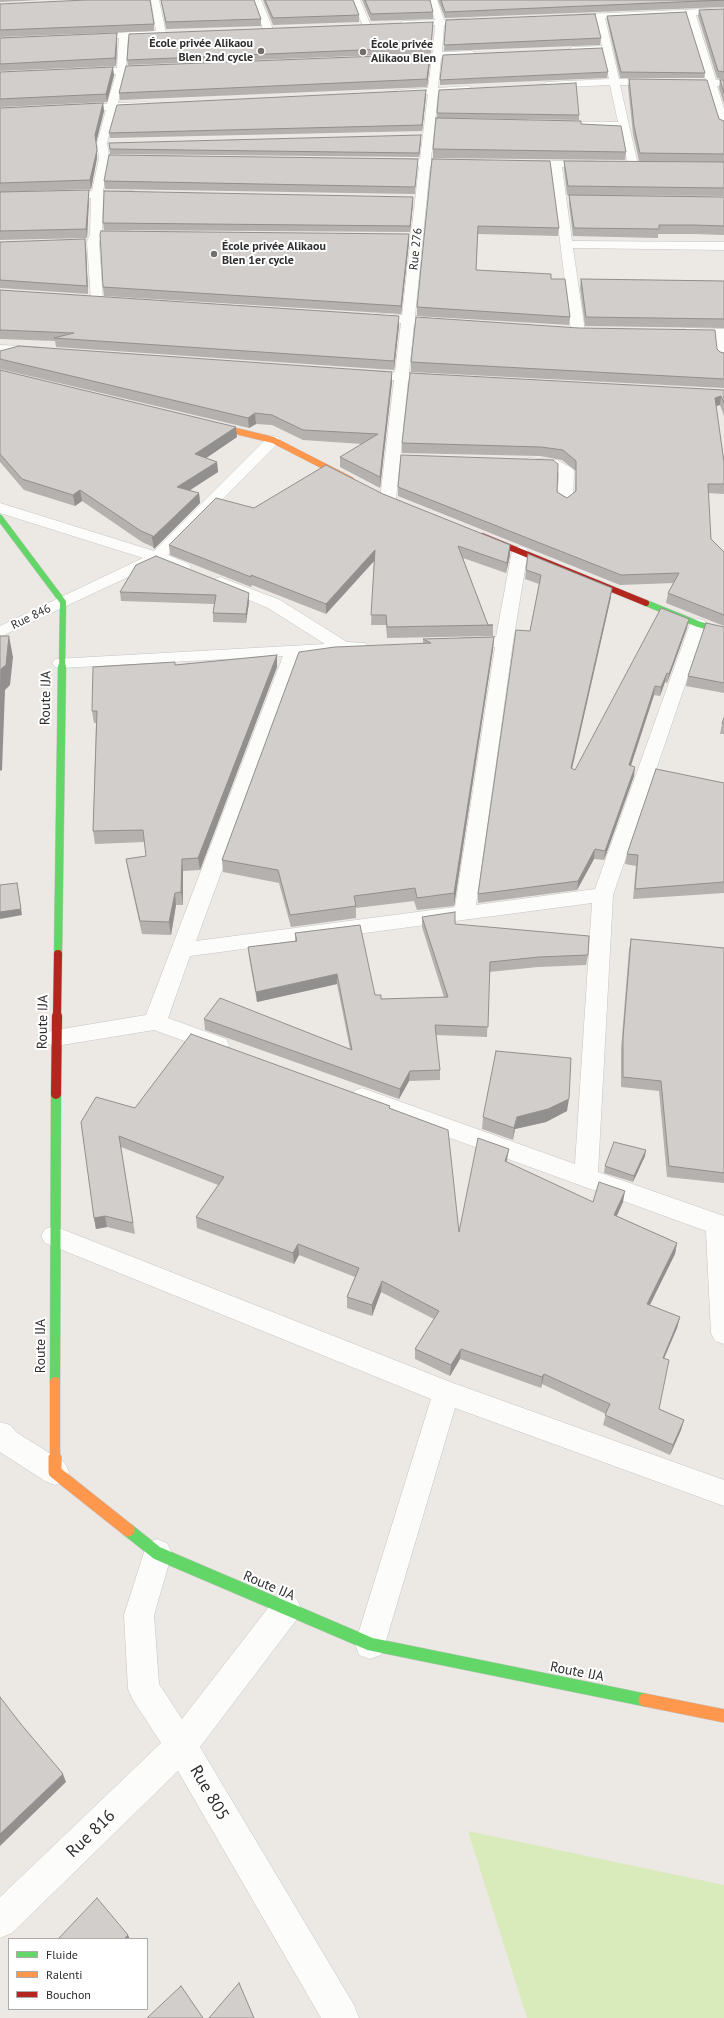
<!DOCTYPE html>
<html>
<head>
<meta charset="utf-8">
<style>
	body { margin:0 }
	#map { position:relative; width:724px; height:2018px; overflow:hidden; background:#ece8e4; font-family:"PT Sans",sans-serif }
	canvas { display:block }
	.legend { position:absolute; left:8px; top:1938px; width:140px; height:72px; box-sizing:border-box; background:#fff; border:1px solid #ababab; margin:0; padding:5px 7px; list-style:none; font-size:12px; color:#2e2e2e }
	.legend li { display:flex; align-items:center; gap:8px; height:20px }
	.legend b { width:20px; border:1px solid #ababab }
</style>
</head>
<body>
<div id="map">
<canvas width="724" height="2018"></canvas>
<ul class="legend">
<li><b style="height:5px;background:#63d668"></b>Fluide</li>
<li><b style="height:5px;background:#ff974d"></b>Ralenti</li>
<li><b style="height:5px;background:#b3261e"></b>Bouchon</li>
</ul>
</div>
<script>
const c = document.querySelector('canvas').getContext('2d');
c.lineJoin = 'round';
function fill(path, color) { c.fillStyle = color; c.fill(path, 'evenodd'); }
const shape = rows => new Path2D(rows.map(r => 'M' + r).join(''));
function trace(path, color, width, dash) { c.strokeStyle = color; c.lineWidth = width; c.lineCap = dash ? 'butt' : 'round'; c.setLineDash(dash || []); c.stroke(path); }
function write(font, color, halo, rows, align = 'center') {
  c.font = font + ' "PT Sans",sans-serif'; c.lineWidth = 4; c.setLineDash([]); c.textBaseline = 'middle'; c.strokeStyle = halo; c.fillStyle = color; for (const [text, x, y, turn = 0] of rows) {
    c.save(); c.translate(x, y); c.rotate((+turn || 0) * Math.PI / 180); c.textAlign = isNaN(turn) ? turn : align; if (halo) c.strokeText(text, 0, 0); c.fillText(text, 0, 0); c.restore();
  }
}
const pitch = shape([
	[468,1831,724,1885,724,2018,527,2018]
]);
const street = shape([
	[151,0,159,0,166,33,159,37,128,38,126,67,154,66,159,69,154,72,125,73,118,103,147,102,152,105,147,108,116,109,107,143,109,155,139,156,144,159,139,162,109,161,103,191,133,191,139,194,133,197,103,198,102,231,130,231,136,235,130,239,101,238,99,242,103,300,97,304,91,300,87,242,90,234,91,198,0,199,0,193,92,191,99,158,97,143,106,110,73,111,68,108,73,105,107,104,116,74,85,75,80,72,85,69,117,68,119,38,87,40,82,37,87,34,156,31,151,0],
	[253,0,261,0,273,29,271,31,265,31,263,29,253,0],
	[352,0,360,0,371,26,370,28,364,28,363,26,352,0],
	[429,0,437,0,444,20,474,18,478,21,474,24,444,25,442,52,472,51,477,54,472,57,441,58,438,88,468,86,473,89,468,92,438,94,431,159,461,160,466,163,461,166,430,166,415,316,446,318,452,322,446,326,414,324,409,373,440,375,445,376,447,379,445,382,440,383,408,381,396,499,393,502,388,504,383,502,380,499,394,380,362,378,357,377,355,374,357,371,362,370,395,372,401,323,370,321,364,317,370,313,402,315,419,166,387,165,382,162,387,159,420,159,428,94,397,96,392,93,397,90,428,88,432,58,400,60,395,57,400,54,433,53,435,25,403,27,399,24,403,21,435,20,429,0],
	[724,8,724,14,696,15,716,80,724,80,724,86,717,86,724,109,724,129,719,126,707,86,620,85,638,165,633,168,628,165,620,128,551,127,546,124,551,121,618,122,610,85,547,88,542,85,547,82,609,79,603,52,572,53,567,50,572,47,602,46,596,19,567,20,563,17,564,15,724,8],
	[687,15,706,80,619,79,605,18,687,15],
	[521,161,595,161,600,164,595,167,562,167,572,241,724,242,724,250,573,248,585,331,578,335,573,334,571,331,551,167,517,166,516,164,517,162,521,161],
	[686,328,724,329,724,361,719,360,717,357,715,337,681,335,679,332,686,328],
	[0,345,37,347,42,348,44,351,42,354,37,355,0,353,0,345],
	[273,436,278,437,280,440,278,443,168,555,189,564,191,567,189,570,183,572,158,563,0,637,0,626,143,558,0,513,0,503,154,551,268,437,273,436],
	[530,458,557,460,572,468,574,471,573,501,570,504,560,504,557,501,559,473,553,468,525,465,523,462,525,459,530,458],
	[520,546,526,548,528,551,513,642,476,905,595,889,690,624,692,620,698,619,704,620,706,624,613,895,598,1172,724,1216,724,1344,715,1341,711,1333,706,1231,354,1103,350,1097,354,1091,362,1088,575,1164,592,903,190,956,168,1018,226,1039,229,1045,226,1051,218,1053,154,1030,56,1046,48,1044,45,1038,48,1032,56,1030,146,1015,283,656,61,668,55,667,52,663,55,659,325,644,268,608,214,585,212,582,214,579,220,577,280,600,347,642,365,643,368,647,365,651,359,652,301,655,196,941,455,907,495,647,463,648,457,647,454,643,457,639,463,638,496,637,512,551,514,548,520,546],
	[54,1226,453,1383,724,1480,724,1506,455,1408,385,1644,381,1655,370,1659,359,1655,355,1644,431,1399,45,1243,41,1236,45,1229,54,1226],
	[0,1422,10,1425,16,1432,65,1463,69,1472,65,1481,55,1485,45,1481,0,1452,0,1422],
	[157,1539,167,1543,172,1553,154,1615,159,1684,182,1719,275,1599,286,1594,297,1599,301,1609,297,1619,200,1747,354,2005,359,2018,321,2018,178,1771,12,1933,0,1938,0,1897,161,1743,133,1700,128,1689,124,1615,147,1543,157,1539]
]);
const fastFar3 = shape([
	[0,518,63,602,62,668],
	[646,603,698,624,724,632]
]);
const fastFar2 = shape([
	[58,954,62,667]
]);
const fastFar1 = shape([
	[55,1382,56,1094]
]);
const fast = shape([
	[128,1530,157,1553,370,1644,645,1700]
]);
const slowFar2 = shape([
	[207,424,273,440,351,480]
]);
const slowFar1 = shape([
	[55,1382,55,1459]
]);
const slow = shape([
	[55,1458,55,1472,128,1530],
	[645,1700,724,1716]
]);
const jamFar2 = shape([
	[482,536,646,603]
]);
const jamFar1 = shape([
	[57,1017,58,954]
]);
const jam = shape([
	[56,1094,57,1016]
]);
const wall = shape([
	[0,0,40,0,0,2],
	[161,0,254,0,261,19,261,26,166,29],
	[263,0,353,0,359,15,359,22,273,25],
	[362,0,430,0,433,12,433,19,371,21],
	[438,0,724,0,724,7,445,18],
	[0,4,154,24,154,31,0,37],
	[724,9,724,80,717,78,698,16,699,10],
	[607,16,705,73,704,78,620,78,607,20],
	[446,20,601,38,600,45,444,51],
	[433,22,431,53,128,65,127,60],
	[117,33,117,41,116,66,0,71,0,38],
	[430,54,430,61,427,87,120,100,119,93],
	[0,72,114,75,107,102,0,107],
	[608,72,607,78,440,85,440,80],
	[629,79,724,121,724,162,639,161,633,134,628,87],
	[720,80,724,80,724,104,719,88],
	[426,90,426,96,422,131,110,138,109,133],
	[103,103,104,111,96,142,97,158,91,189,0,192,0,108],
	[437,113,579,115,579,120,437,118],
	[581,124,626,152,625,160,433,158,433,149],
	[421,140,419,157,110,154,109,143],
	[432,159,559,228,558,236,478,234,476,270,551,279,570,317,569,325,417,316,417,307],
	[564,161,724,162,724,196,567,195,564,169],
	[417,166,415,194,105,189,104,181],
	[89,190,89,199,87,238,0,240,0,192],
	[569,195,724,197,724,235,693,234,658,234,658,238,573,236,569,204],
	[413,197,413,203,410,232,104,230,103,223],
	[0,242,86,248,88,294,0,288],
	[409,242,401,314,104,296,103,287],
	[581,279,724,281,724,328,585,326,580,288],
	[0,290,399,325,394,370,56,347,55,341,0,339],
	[717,349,720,352,724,353,724,388,411,372,411,362],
	[0,351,392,372,392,382,380,488,340,467,340,457,362,444,303,440,272,425,256,424,249,428,0,369],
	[0,370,237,437,206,458,217,462,218,472,189,490,199,493,200,503,154,549,153,547,142,542,82,501,75,506,24,490,0,462],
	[724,390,724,416,720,405,716,406,724,462,724,494,708,493,711,539,724,552,724,626,666,603,668,593,674,583,620,585,398,496,398,487,557,492,567,498,575,492,576,471,562,460,540,456,402,453,402,443],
	[383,494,510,545,510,555,506,573,463,558,488,625,493,625,493,636,387,638,386,625,371,625,374,561,326,614,252,585,251,587,170,555,169,545,254,508],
	[136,565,249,602,246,623,213,622,213,613,214,604,121,601,120,592],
	[526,570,611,597,572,769,575,770,687,628,667,683,665,682,660,696,654,695,631,766,634,776,604,860,594,859,577,890,478,903,478,894,539,584,525,579],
	[724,627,724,693,686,686,688,676],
	[494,637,493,649,454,906,417,910,414,901,356,908,356,918,291,927,279,883,223,872,222,860,423,643,423,639],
	[277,655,277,667,200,870,183,871,183,905,176,905,171,935,142,934,128,871,126,859,146,856,145,842,95,844,93,831,96,723,94,723,92,711,175,662,175,665],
	[724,718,724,734,720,734,722,723],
	[724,783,724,893,633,899,636,866,625,864,627,854],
	[422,917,588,955,586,965,538,967,489,972,487,1037,436,1035,440,1070,440,1080,409,1081,399,1099,205,1030,204,1019,350,1049,337,984,257,1002,249,957,248,947,295,941,295,933,381,999,444,997,422,927],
	[631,939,724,948,724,1183,667,1177,659,1091,621,1087,621,1049,629,950],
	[135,1108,390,1108,459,1232,507,1160,507,1162,593,1202,623,1202,617,1216,677,1243,675,1254,649,1305,680,1317,677,1328,664,1358,659,1409,684,1420,681,1430,670,1455,603,1425,606,1414,542,1384,541,1388,460,1359,450,1376,415,1359,415,1349,434,1319,381,1292,372,1316,347,1308,347,1297,355,1277,299,1255,294,1264,197,1228,196,1217,218,1185,121,1147,135,1234,107,1227,96,1229,94,1218,81,1122],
	[567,1111,546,1122,515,1129,513,1140,482,1129,483,1117],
	[645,1156,633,1182,604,1173,605,1166]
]);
const shadedWall = shape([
	[117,33,117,41,116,66,115,58],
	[430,54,430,61,427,87,427,79],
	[113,67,114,75,107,102,106,94],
	[426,90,426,96,422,131,422,125],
	[103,103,104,111,96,143,95,135],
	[421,135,421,140,419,157,419,153],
	[97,150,97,158,91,189,90,180],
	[89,190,89,199,87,238,86,229],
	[413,197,413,203,410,232,410,226],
	[409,234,409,242,401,314,401,306],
	[85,239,86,248,88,294,87,286],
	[399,316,399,325,394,370,394,361],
	[392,372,392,382,380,488,380,477],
	[721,396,720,405,713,407,715,398],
	[255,413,256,424,249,428,248,418],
	[236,427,237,437,196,465,195,454],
	[217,462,218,472,178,498,177,487],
	[80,490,82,501,75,506,73,495],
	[199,493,200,503,154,549,152,538],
	[510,545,510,555,506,573,507,563],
	[375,550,375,560,326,614,326,604],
	[612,588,611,597,570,777,571,768],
	[249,593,249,602,246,623,246,614],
	[689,619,687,628,667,683,669,674],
	[9,636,13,657,10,685,5,690,2,770,0,771,0,701,1,669],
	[494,637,493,649,454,906,454,893],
	[277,655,277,667,200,870,198,858],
	[667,673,665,682,660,696,661,687],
	[655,686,654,695,628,774,629,765],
	[635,767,634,776,604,860,605,851],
	[595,849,594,859,577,890,578,881],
	[182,859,183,871,183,905,181,892],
	[17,883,22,915,0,919,0,912],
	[175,893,176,905,171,935,169,922],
	[337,974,337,984,257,1002,256,992],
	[410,1071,409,1081,399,1099,400,1089],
	[569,1099,567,1111,546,1122,515,1129,513,1140,514,1128,517,1117],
	[509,1149,507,1160,504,1173,505,1161],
	[646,1150,645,1156,633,1182,634,1176],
	[625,1191,623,1202,612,1226,614,1215],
	[105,1216,107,1227,96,1229,94,1218],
	[677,1243,675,1254,645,1315,647,1304],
	[298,1244,299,1255,294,1264,293,1253],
	[382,1281,381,1292,372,1316,372,1305],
	[680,1317,677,1328,660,1368,663,1358],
	[461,1349,460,1359,450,1376,451,1365],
	[544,1374,542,1384,541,1388,542,1377],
	[684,1420,681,1430,670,1455,673,1445],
	[63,1774,66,1782,0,1846,0,1834],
	[128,1935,130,1939,124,1939]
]);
const building = shape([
	[86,0,150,0,154,24,0,30,0,4,86,0],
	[161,0,254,0,261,19,166,22,161,0],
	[265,0,353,0,359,15,273,18,265,0],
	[365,0,430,0,433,12,371,14,365,0],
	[441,0,724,0,445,12,441,0],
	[724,9,724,72,718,71,699,10,724,9],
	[686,12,705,73,621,72,607,16,686,12],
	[595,14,601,38,444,45,446,20,595,14],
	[433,22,431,47,127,60,129,34,433,22],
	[117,33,115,58,0,64,0,38,117,33],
	[602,48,608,72,440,80,443,55,602,48],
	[430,54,427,79,119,93,126,66,430,54],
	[113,67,106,94,0,99,0,72,113,67],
	[629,79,707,80,719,119,724,121,724,154,640,153,634,126,629,79],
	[720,80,724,80,724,93,720,80],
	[576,83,579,115,437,113,439,90,576,83],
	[426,90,422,125,109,133,117,105,426,90],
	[103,103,95,135,97,150,90,180,0,183,0,108,103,103],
	[436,118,581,121,581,124,621,126,626,152,433,149,436,118],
	[421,135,419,153,110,149,109,143,421,135],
	[109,155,418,159,415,187,104,181,109,155],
	[432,159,550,161,559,228,478,226,476,270,551,274,551,279,565,279,570,317,417,307,432,159],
	[564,161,724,162,724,188,568,186,564,161],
	[89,190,86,229,0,231,0,192,89,190],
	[104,191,413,197,410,226,103,223,104,191],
	[569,195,724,197,724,226,694,225,659,225,659,229,574,228,569,195],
	[101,231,409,234,401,306,103,287,100,234,101,231],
	[85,239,87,286,0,280,0,242,85,239],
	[581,279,724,281,724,319,586,317,581,279],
	[0,290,399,316,394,361,54,338,74,333,0,330,0,290],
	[416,317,579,328,715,330,717,349,720,352,724,353,724,379,411,362,416,317],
	[19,346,392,372,380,477,340,457,378,434,303,430,272,415,255,413,248,418,0,359,0,351,19,346],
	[0,370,236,427,195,454,217,462,177,487,199,493,152,538,153,536,141,531,80,490,73,495,22,479,0,454,0,370],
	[410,373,724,390,724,403,721,396,715,398,724,462,724,484,708,484,711,539,724,552,724,615,668,593,679,573,621,575,398,487,401,455,553,460,558,464,557,492,567,498,576,491,576,461,563,450,541,447,402,443,410,373],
	[326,465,383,494,510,545,507,563,458,546,488,625,493,625,387,627,386,615,371,615,375,550,326,604,251,575,251,577,169,545,216,498,254,508,326,465],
	[528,554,612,588,571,768,575,770,661,608,689,619,669,674,667,673,661,687,655,686,629,765,635,767,605,851,595,849,578,881,478,894,516,630,530,631,541,575,526,570,528,554],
	[156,556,249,593,246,614,213,613,216,595,120,592,136,565,156,556],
	[706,623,724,627,724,683,688,676,706,623],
	[0,636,9,636,6,665,1,669,0,701,0,636],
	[494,637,454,893,417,898,415,888,354,896,356,906,290,915,278,870,222,860,299,652,335,647,431,643,423,639,494,637],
	[277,655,198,858,182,859,181,892,175,893,169,922,140,921,126,859,146,856,143,830,93,831,97,711,92,711,93,667,175,662,175,665,277,655],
	[724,718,724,724,722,723,724,718],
	[656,769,724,783,724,882,635,889,638,855,627,854,656,769],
	[17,883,21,909,0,912,0,885,17,883],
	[455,912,455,924,589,936,588,955,539,957,490,962,488,1027,435,1025,440,1070,410,1071,400,1089,204,1019,220,998,352,1050,337,974,256,992,248,947,297,941,295,933,360,925,375,995,381,995,381,999,448,997,422,917,455,912],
	[631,939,724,948,724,1173,669,1166,661,1081,623,1077,623,1038,631,939],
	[191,1034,390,1106,389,1108,448,1130,459,1232,478,1138,509,1149,505,1161,593,1202,599,1182,625,1191,614,1215,677,1243,647,1304,680,1317,663,1358,669,1360,659,1409,684,1420,673,1445,605,1415,610,1404,544,1374,542,1377,461,1349,451,1365,415,1349,439,1311,382,1281,372,1305,347,1297,359,1268,298,1244,293,1253,196,1217,224,1177,119,1136,133,1223,105,1216,94,1218,81,1122,96,1097,135,1108,191,1034],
	[496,1051,571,1058,569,1099,548,1109,517,1117,514,1128,483,1117,496,1051],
	[614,1142,646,1150,634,1176,605,1166,614,1142],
	[0,1697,20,1723,63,1774,0,1834,0,1697],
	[97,1898,128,1935,124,1939,58,1939,97,1898],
	[239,1983,254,2018,209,2018,239,1983],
	[181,1986,203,2018,147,2018,181,1986]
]);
const markers = [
	[261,51,4,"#706f6e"],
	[363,52,4,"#706f6e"],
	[214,254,4,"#706f6e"]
];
const farPoinames = [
	["École privée Alikaou",253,44,"right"],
	["Blen 2nd cycle",253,58,"right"],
	["École privée",371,45],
	["Alikaou Blen",371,59],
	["École privée Alikaou",222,247],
	["Blen 1er cycle",222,261]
];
const farStreetnames = [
	["Rue 276",416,249,-84],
	["Rue 846",31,617,-26]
];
const streetNames = [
	["Route IJA",46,698,-89],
	["Route IJA",43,1022,-89],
	["Route IJA",41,1346,-90],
	["Route IJA",269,1586,23],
	["Route IJA",577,1672,11]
];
const nearStreetnames = [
	["Rue 805",209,1793,60],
	["Rue 816",91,1834,-44]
];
fill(pitch, '#d9eabb');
trace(street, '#c5c4c5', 1);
trace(fastFar3, '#c5c4c5', 7);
trace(fastFar2, '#c5c4c5', 9);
trace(fastFar1, '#c5c4c5', 11);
trace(fast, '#c5c4c5', 14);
trace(slowFar2, '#c5c4c5', 7);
trace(slowFar1, '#c5c4c5', 11);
trace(slow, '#c5c4c5', 14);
trace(jamFar2, '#c5c4c5', 7);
trace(jamFar1, '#c5c4c5', 9);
trace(jam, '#c5c4c5', 11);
fill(street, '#fcfcfb');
trace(fastFar3, '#63d668', 6);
trace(fastFar2, '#63d668', 8);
trace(fastFar1, '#63d668', 10);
trace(fast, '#63d668', 13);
trace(slowFar2, '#ff974d', 6);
trace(slowFar1, '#ff974d', 10);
trace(slow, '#ff974d', 13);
trace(jamFar2, '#b3261e', 6);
trace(jamFar1, '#b3261e', 8);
trace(jam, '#b3261e', 10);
fill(wall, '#b4b1af');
fill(shadedWall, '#92908e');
fill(building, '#d1cecb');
trace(building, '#92908e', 1);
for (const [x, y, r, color] of markers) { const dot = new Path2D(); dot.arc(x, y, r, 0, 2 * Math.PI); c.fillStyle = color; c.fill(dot); trace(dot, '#fff', 1.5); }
write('bold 12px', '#2e2e2e', '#fff', farPoinames, 'left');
write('12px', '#2e2e2e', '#fff', farStreetnames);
write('14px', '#2e2e2e', '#fff', streetNames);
write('17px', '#2e2e2e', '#fff', nearStreetnames);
</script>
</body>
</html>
